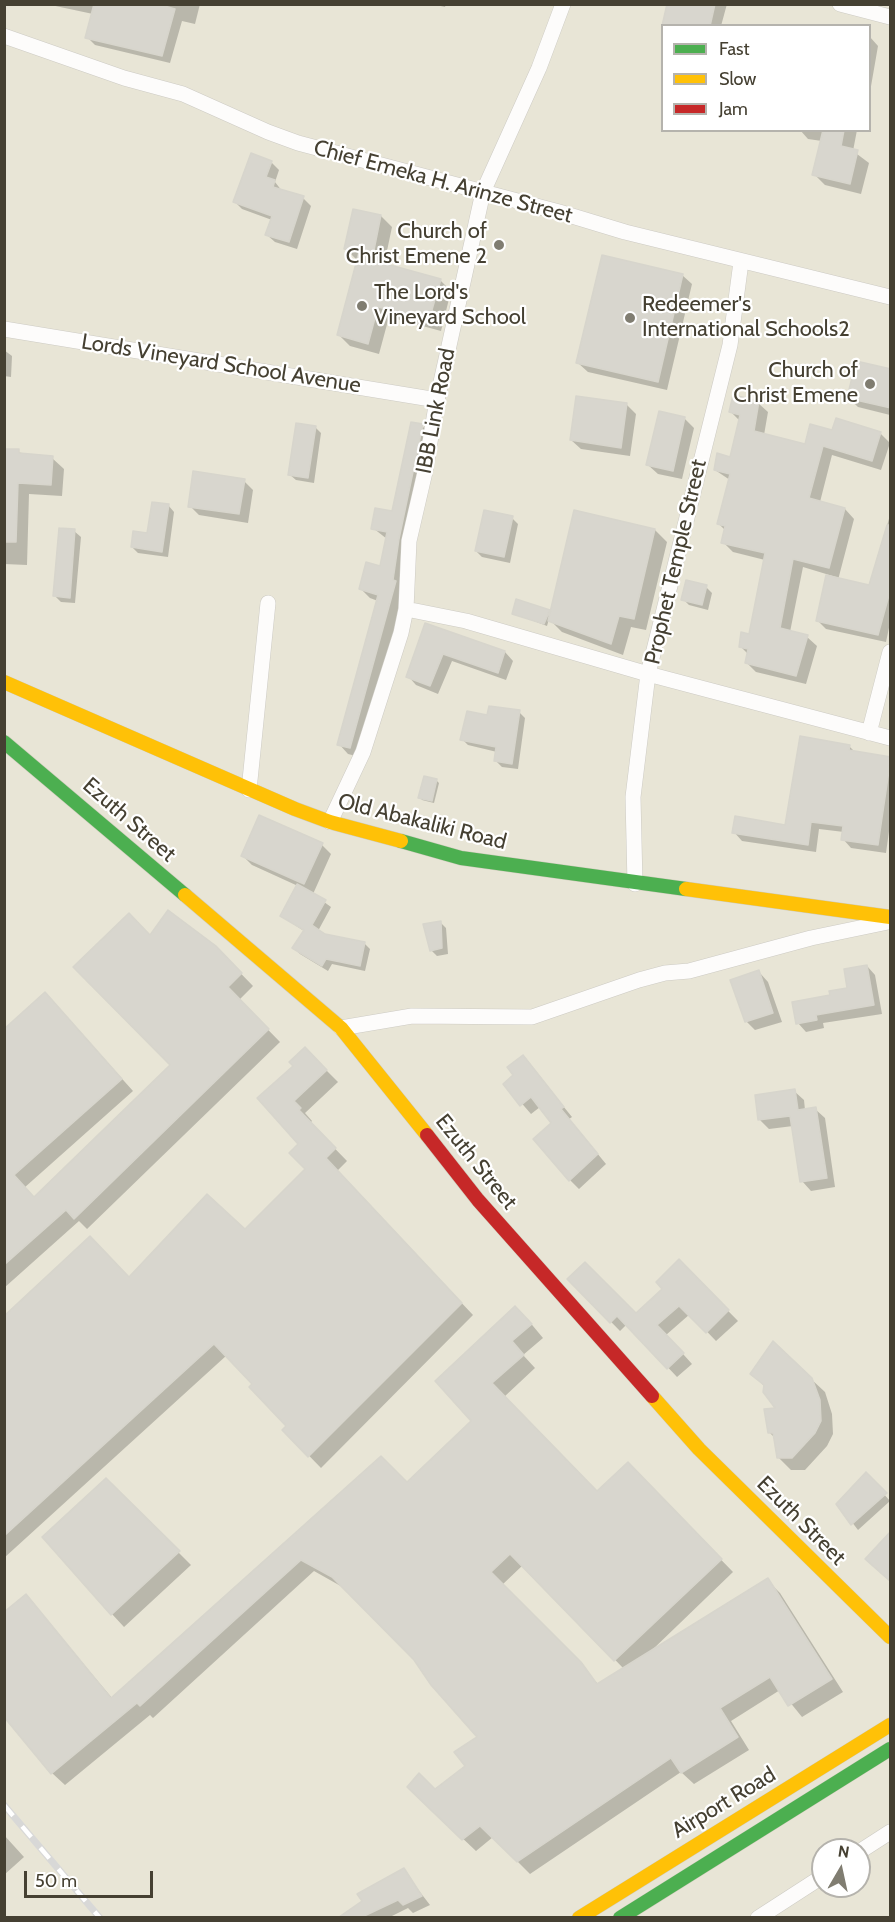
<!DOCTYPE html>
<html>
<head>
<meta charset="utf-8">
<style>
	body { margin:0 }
	#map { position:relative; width:895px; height:1922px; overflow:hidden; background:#efede6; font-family:Cabin,sans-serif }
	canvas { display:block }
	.frame { position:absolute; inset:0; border:6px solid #454032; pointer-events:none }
	.legend { position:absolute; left:661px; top:24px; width:210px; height:108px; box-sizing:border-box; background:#fff; border:2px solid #b5b3ad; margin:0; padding:8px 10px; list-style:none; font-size:18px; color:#454032 }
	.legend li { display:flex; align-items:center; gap:12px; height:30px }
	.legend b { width:30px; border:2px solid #b5b3ad }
	.north { position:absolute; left:811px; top:1838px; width:60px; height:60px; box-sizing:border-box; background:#fff; border:2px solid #b5b3ad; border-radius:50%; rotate:9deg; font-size:16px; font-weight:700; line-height:24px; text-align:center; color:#454032 }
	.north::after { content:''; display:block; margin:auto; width:21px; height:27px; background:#807d71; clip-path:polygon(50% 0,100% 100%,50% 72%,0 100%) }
	.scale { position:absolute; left:24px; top:1871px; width:129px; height:27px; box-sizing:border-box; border:3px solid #454032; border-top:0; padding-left:8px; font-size:18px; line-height:21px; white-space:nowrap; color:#454032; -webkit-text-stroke:4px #fff; paint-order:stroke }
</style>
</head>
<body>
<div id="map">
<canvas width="895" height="1922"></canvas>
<div class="frame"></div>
<ul class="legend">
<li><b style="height:8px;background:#4caf50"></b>Fast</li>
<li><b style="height:8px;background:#ffc107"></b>Slow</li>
<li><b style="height:8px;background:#c62828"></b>Jam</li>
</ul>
<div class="north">N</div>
<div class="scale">50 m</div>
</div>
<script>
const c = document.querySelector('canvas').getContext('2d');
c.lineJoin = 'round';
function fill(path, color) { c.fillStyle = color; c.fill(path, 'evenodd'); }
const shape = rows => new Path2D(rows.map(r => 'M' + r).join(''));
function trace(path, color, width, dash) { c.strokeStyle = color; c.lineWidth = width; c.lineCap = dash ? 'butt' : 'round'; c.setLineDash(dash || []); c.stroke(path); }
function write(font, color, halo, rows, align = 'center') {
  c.font = font + ' Cabin,sans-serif'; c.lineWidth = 4.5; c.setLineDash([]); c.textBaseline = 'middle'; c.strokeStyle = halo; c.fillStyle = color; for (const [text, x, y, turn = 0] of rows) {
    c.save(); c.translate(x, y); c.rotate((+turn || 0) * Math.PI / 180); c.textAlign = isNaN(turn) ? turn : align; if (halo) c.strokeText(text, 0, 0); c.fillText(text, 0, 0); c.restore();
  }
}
const residential = shape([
	[5,5,890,5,890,1917,5,1917],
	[662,26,870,26,870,130,662,130],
	[823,1850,859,1850,859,1886,823,1886]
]);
const shadow = shape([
	[46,4,200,4,195,24,182,21,170,63,95,45,87,37,93,14],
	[432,4,446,4,445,7],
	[669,4,727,4,721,26,663,26],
	[870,37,878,46,870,92],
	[800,130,857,130,853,151,869,163,861,194,825,185,814,174,822,141,808,139],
	[271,162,279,170,275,182,282,191,303,198,311,206,297,249,275,242,267,235,272,220,242,209,234,201],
	[381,216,392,227,384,265,440,280,451,291,441,331,389,317,379,354,350,346,339,335,357,260,346,249],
	[682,275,692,284,667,390,588,372,578,363],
	[4,350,12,356,11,377,4,376],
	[890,371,890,415,858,407,848,397],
	[758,403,768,412,764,435,806,446,833,432,880,433,890,443,881,470,832,455,820,502,845,509,854,519,838,580,870,587,890,515,890,623,886,642,826,629,818,621,836,577,803,567,790,632,807,637,817,646,806,684,756,672,746,662,748,654,740,646,750,636,765,560,733,552,723,542,726,531,719,524,730,480,715,470,731,458,740,421,731,412],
	[627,405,636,414,630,456,581,449,571,440],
	[684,418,694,428,682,479,658,474,648,465],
	[422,426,432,435,405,592,360,757,348,754,339,744,378,601,370,598,361,589,381,568,387,539,373,528,393,513],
	[315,427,321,433,314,483,296,480,289,474],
	[4,450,52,458,64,469,62,496,29,494,27,565,4,564],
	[244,481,253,490,248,523,199,515,190,506],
	[168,505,174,512,168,557,138,553,132,547,149,534],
	[512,518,518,524,510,563,482,557,476,551],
	[655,530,667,542,646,630,631,627,623,655,562,632,549,619,547,626,513,613,549,611,552,614],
	[74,531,81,537,75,603,61,602,55,596],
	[706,587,712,593,708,610,689,605,683,599],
	[426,625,505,652,513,661,506,680,452,661,438,694,416,685,408,676],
	[519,712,525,718,518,769,502,767,496,761,497,752,468,745,462,739,488,717],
	[849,746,856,753,890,758,890,824,886,853,851,848,843,839,844,832,819,829,816,852,742,841,734,832,786,826],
	[436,780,439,783,434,803,422,800,420,797],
	[322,845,331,854,313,894,331,907,318,931,325,935,364,943,370,949,365,971,332,964,328,971,300,954,294,948,304,931,281,916,298,886,252,865,243,856],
	[440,922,446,928,448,954,437,956,431,950],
	[150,937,215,947,253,986,239,1000,280,1042,87,1229,79,1221,4,1288,4,1031,57,1006,133,1091,24,1188,34,1198,172,1065],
	[867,966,875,975,882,1014,823,1023,824,1028,806,1032,798,1023,831,996,848,989],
	[759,972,768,982,782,1022,755,1030,746,1021],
	[305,1049,338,1082,305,1113,312,1121,310,1123,347,1161,337,1171,473,1315,321,1468,284,1430,288,1426,255,1384,227,1355,4,1558,4,1318,130,1279,245,1231,307,1169,300,1144,259,1098,296,1066],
	[523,1057,572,1117,569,1119,606,1164,579,1189,570,1180,553,1123,540,1107,531,1114,505,1084,516,1076],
	[794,1091,804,1100,805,1110,815,1109,825,1118,835,1187,811,1191,802,1181,793,1126,769,1129,760,1120],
	[679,1261,738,1321,716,1341,690,1314,666,1335,692,1364,677,1377,627,1324,620,1331,569,1279,636,1315,665,1289],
	[528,1320,543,1338,523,1355,535,1368,504,1397,597,1493,628,1464,733,1572,650,1652,767,1580,780,1593,843,1692,802,1717,780,1690,731,1721,749,1750,694,1784,681,1772,530,1874,493,1837,476,1851,421,1799,467,1766,479,1738,415,1659,346,1589,314,1571,153,1718,150,1715,65,1785,52,1773,26,1596,112,1698,381,1458,407,1484,473,1421,437,1381],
	[523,1565,624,1669,599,1685,502,1585],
	[752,1373,811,1379,825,1392,832,1414,833,1434,827,1446,805,1470,791,1470,778,1457,775,1438,769,1432,778,1409,765,1387],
	[866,1474,890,1501,858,1530,838,1504],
	[106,1480,191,1565,124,1627,112,1614],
	[4,1835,24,1857,4,1875],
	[403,1870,430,1905,413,1913,408,1908,388,1918,341,1918]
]);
const building = shape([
	[94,4,158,4,175,9,162,56,85,38,94,4],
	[667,4,715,4,710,26,662,26,667,4],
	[823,130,844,130,841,146,858,150,850,184,812,175,823,130],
	[251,153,272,161,266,177,275,180,273,187,304,196,289,242,265,235,272,216,233,202,251,153],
	[353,209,381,215,372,260,441,279,429,320,378,307,368,344,337,335,359,252,344,249,353,209],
	[602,255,683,274,658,382,576,363,602,255],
	[856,361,891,369,891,408,847,398,856,361],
	[733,395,759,401,754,431,805,444,810,424,832,430,836,418,881,432,872,461,823,446,809,498,845,508,829,568,793,559,780,628,808,635,796,676,745,663,748,649,739,647,741,632,749,634,765,553,721,543,725,526,717,524,730,474,714,470,717,453,730,457,740,415,729,412,733,395],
	[576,396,627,403,621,448,570,440,576,396],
	[659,411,685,417,673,471,646,465,659,411],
	[411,422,423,424,399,539,393,580,396,581,350,748,337,745,378,595,359,589,366,562,380,566,387,532,371,529,375,508,392,511,411,422],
	[296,423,316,426,308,478,288,475,296,423],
	[4,449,19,449,19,453,53,456,51,485,18,483,16,542,4,542,4,449],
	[193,471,245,479,239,514,188,507,193,471],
	[152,502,169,504,162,552,131,547,133,531,147,533,152,502],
	[484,510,513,516,504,557,475,551,484,510],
	[574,510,655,529,634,619,619,616,611,644,548,621,574,510],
	[887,525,891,525,891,588,878,635,816,621,826,575,869,585,887,525],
	[59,528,75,529,70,598,53,596,59,528],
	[686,580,707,585,702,605,681,600,686,580],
	[516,599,550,610,544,624,512,614,516,599],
	[425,623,505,651,498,673,443,654,430,686,406,677,425,623],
	[489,706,520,710,512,764,494,761,496,747,460,740,467,711,487,715,489,706],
	[800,736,850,745,849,750,891,757,878,845,841,840,843,826,811,822,808,845,732,833,735,816,785,825,800,736],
	[424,776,437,779,432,801,418,798,424,776],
	[259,815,323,843,304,884,241,856,259,815],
	[297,884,326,900,312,925,325,934,365,942,360,966,326,959,322,966,292,948,304,930,280,916,297,884],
	[168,910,216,946,242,973,228,987,269,1029,74,1219,66,1210,4,1265,4,1029,45,992,122,1079,14,1175,34,1197,170,1065,73,967,129,913,150,935,168,910],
	[441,921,442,948,430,951,423,924,441,921],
	[867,965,874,1005,816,1015,817,1020,796,1024,792,1002,830,995,829,991,847,988,844,969,867,965],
	[759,970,773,1013,745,1022,730,980,759,970],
	[305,1047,327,1070,294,1101,301,1108,299,1110,336,1148,326,1158,462,1303,308,1457,282,1430,286,1426,249,1387,252,1384,214,1344,4,1536,4,1316,90,1236,129,1277,207,1194,245,1229,305,1169,289,1153,298,1144,257,1098,293,1066,289,1062,305,1047],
	[523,1055,564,1107,561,1109,598,1154,569,1181,533,1139,551,1123,531,1097,520,1106,503,1084,513,1075,507,1067,523,1055],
	[795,1089,798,1110,816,1107,827,1178,800,1182,790,1116,758,1120,755,1095,795,1089],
	[679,1259,729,1310,706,1333,679,1306,657,1325,684,1353,667,1369,617,1316,610,1323,567,1279,585,1262,636,1313,662,1289,656,1282,679,1259],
	[515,1306,532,1324,512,1341,524,1355,492,1383,597,1491,628,1462,722,1559,614,1661,510,1554,491,1572,581,1662,597,1684,768,1578,832,1679,788,1706,770,1677,720,1708,738,1737,681,1773,671,1758,517,1862,480,1826,462,1840,407,1787,419,1773,435,1789,465,1766,454,1752,477,1737,431,1685,414,1660,332,1577,301,1560,140,1706,137,1703,51,1774,4,1717,4,1612,26,1594,111,1698,381,1456,407,1482,471,1421,435,1381,515,1306],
	[773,1341,812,1378,820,1400,821,1421,815,1433,792,1458,777,1458,773,1433,768,1433,764,1409,775,1408,763,1392,764,1385,750,1374,773,1341],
	[866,1472,887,1493,851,1525,836,1504,866,1472],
	[106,1478,180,1551,111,1615,42,1537,106,1478],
	[891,1531,891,1582,865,1559,891,1531],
	[404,1868,422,1896,403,1905,398,1900,362,1917,339,1917,362,1901,357,1894,404,1868]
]);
const street = shape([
	[840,4,890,17],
	[4,36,124,78,183,94,268,132,298,143,559,212,625,232,890,297],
	[741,262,730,345,648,674,890,738],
	[4,329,437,400],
	[406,609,466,621,648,674,633,797,635,884],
	[869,733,890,652],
	[249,790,268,603],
	[330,822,363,752,401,633,406,609,409,541,425,472,437,400,483,192,539,68,563,4],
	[341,1028,412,1016,532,1017,639,980,665,973,689,971,811,938,888,922],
	[859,1852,890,1832],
	[758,1918,823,1876]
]);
const fast = shape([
	[4,742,185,895],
	[401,841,461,858,686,889],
	[620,1918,890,1749]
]);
const slow = shape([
	[4,682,295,809,330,822,401,841],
	[686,889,890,917],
	[185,895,341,1028,427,1135],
	[652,1396,699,1449,890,1637],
	[579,1918,890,1725]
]);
const jam = shape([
	[427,1135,478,1200,652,1396]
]);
const rail = shape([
	[4,1805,100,1918]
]);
const markers = [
	[499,245,6,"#807d71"],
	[362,306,6,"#807d71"],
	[630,318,6,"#807d71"],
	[870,384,6,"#807d71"]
];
const streetNames = [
	["Chief Emeka H. Arinze Street",443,182,15],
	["Lords Vineyard School Avenue",221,364,9],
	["IBB Link Road",436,411,-79],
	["Prophet Temple Street",676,562,-77],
	["Ezuth Street",129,820,41],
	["Old Abakaliki Road",422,822,14],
	["Ezuth Street",476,1162,51],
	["Ezuth Street",801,1521,45],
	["Airport Road",724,1803,-31]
];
const poiNames = [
	["Church of",487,232],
	["Christ Emene 2",487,257],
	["The Lord's",374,293,"left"],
	["Vineyard School",374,318,"left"],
	["Redeemer's",642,305,"left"],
	["International Schools2",642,330,"left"],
	["Church of",858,371],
	["Christ Emene",858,396]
];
fill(residential, '#e8e5d6');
fill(shadow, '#0003');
fill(building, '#d8d6ce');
trace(building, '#d7d5cc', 1.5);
trace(street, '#cdcbc4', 16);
trace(fast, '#cfccbc', 15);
trace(slow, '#cfccbc', 15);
trace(jam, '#cfccbc', 15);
trace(street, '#fdfcfb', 15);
trace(fast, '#4caf50', 14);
trace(slow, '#ffc107', 14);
trace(jam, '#c62828', 14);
trace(rail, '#d8d8d7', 7);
trace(rail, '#fff', 4.5, [14]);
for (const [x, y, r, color] of markers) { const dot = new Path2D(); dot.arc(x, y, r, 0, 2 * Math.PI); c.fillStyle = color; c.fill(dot); trace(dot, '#fff', 2); }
write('22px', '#454032', '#fff', streetNames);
write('22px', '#454032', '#fff', poiNames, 'right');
</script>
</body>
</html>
